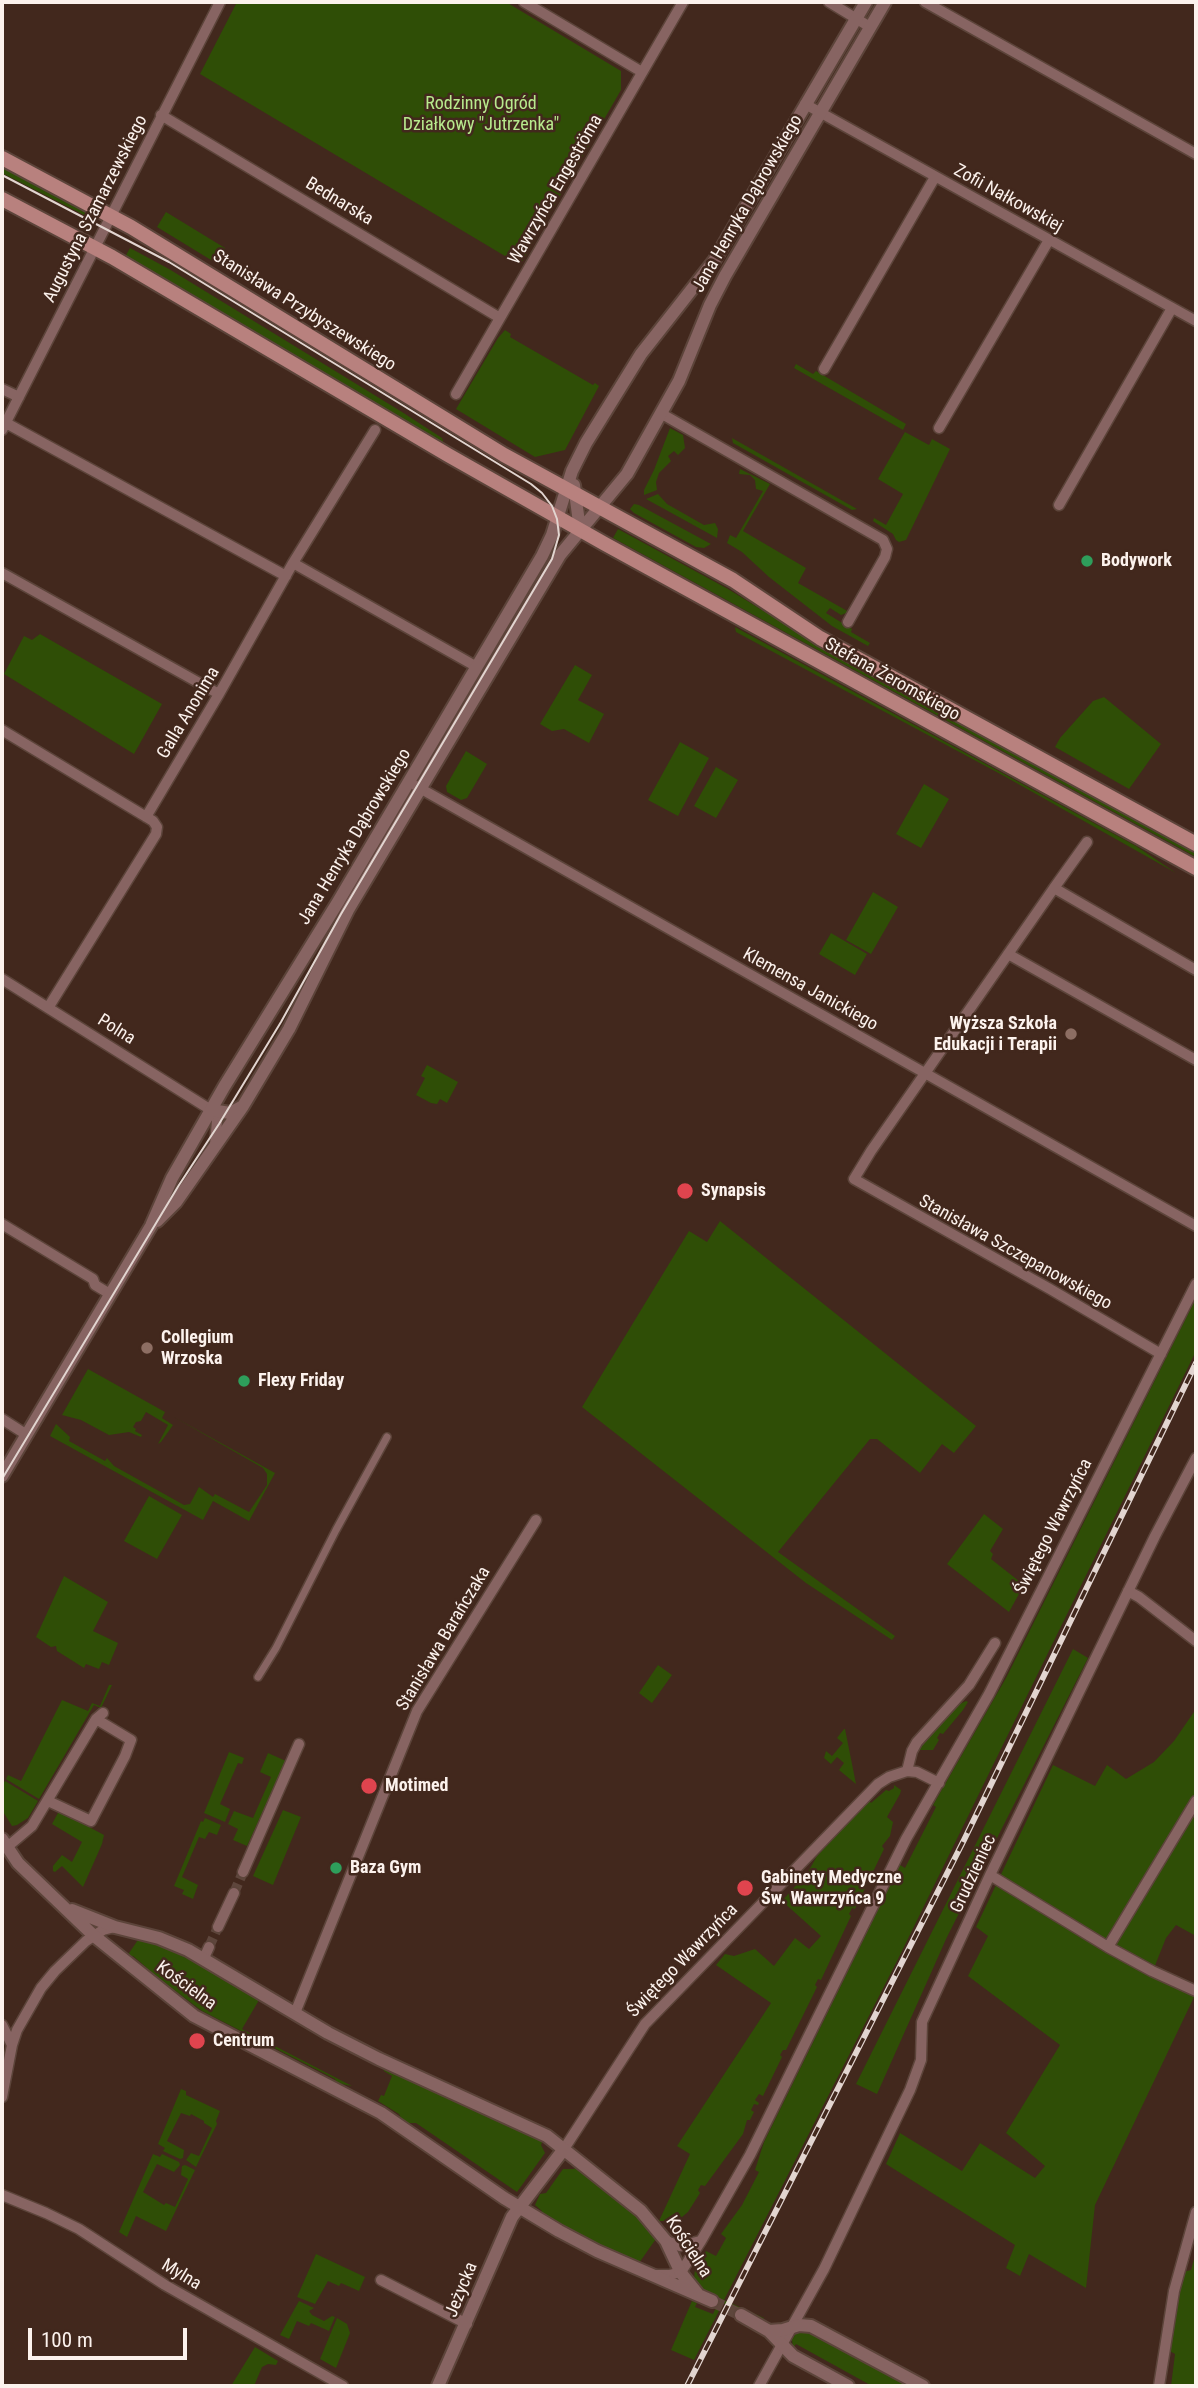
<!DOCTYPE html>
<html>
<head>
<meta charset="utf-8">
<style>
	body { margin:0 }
	#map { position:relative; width:1198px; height:2388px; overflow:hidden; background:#42281d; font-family:"Roboto Condensed",sans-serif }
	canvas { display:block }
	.frame { position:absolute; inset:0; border:4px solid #fcf2ed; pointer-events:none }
	.scale { position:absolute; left:28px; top:2328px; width:159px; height:32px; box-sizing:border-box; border:4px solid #fcf2ed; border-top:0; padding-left:9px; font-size:21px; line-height:24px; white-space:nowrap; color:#fcf2ed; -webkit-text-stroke:5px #42281d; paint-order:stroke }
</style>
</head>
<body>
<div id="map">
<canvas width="1198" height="2388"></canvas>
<div class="frame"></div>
<div class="scale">100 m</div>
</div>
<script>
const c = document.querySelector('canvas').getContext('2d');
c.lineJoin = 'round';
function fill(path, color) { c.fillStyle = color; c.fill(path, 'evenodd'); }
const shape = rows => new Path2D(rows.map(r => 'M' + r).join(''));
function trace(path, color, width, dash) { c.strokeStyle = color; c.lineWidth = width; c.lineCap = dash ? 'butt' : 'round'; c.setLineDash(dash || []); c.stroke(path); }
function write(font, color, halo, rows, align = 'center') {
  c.font = font + ' "Roboto Condensed",sans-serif'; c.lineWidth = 5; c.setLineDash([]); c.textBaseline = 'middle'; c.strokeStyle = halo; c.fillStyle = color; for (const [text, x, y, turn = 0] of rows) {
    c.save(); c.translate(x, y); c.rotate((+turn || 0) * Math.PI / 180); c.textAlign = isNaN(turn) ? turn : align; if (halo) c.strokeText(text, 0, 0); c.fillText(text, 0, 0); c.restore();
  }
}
const green = shape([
	[237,2,506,2,621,71,621,90,520,265,200,74],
	[2,165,86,211,84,215,2,173],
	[166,212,225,248,216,263,157,227],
	[130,248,169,269,402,412,442,438,444,444,125,257],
	[505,330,511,334,510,337,593,385,595,383,599,386,565,450,535,457,456,409,498,338],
	[796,364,813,374,816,371,906,424,903,430,794,368],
	[670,428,683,435,685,448,678,455,674,451,668,456,671,461,659,473,656,482,657,490,644,495,644,490,654,470],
	[905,432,929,445,932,439,950,449,906,540,899,542,896,540,893,534,873,521,874,518,886,525,903,494,878,479],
	[732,438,857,509,852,510,733,443],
	[740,469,770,484,743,531,806,568,798,583,849,612,841,615,830,608,826,613,852,629,851,632,870,643,868,646,832,626,769,577,742,552,727,543,730,535,736,538,763,491,756,489,755,480,750,475,739,474],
	[658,494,667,504,704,525,715,523,718,529,717,538,646,499],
	[634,504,639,505,711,544,704,548,696,547,634,513,630,509],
	[618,529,728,589,817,644,1196,852,1196,857,613,538],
	[735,627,1136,846,1176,873,1004,776,736,632],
	[40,634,162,704,134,754,4,674,24,636,32,640],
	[575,665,592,675,578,700,604,714,589,743,564,729,552,731,540,724],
	[1104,697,1161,744,1129,789,1055,747,1060,738,1093,701],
	[680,742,709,758,678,816,648,800],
	[466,751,487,764,467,798,461,800,447,792,446,786],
	[716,767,738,780,716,818,694,806],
	[924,784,949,799,921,848,896,834],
	[873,892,898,907,871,954,846,940],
	[831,933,867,954,855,975,819,954],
	[427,1065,458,1082,447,1103,440,1099,437,1104,431,1103,416,1095,425,1078,421,1076],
	[720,1221,976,1426,954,1453,942,1444,920,1473,877,1439,870,1439,778,1552,895,1636,892,1640,806,1583,582,1407,689,1231,707,1242],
	[1196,1298,1196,1351,898,1959,724,2300,764,2318,762,2321,723,2303,694,2360,671,2350,692,2301,697,2303,695,2307,713,2314,719,2301,699,2288,694,2279,695,2269,706,2251,716,2256,726,2238,721,2234,742,2205,759,2172,755,2170,764,2142,900,1865,905,1868,936,1807,933,1805,1006,1678],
	[88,1369,165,1412,162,1418,173,1425,161,1442,158,1444,168,1425,146,1412,141,1421,136,1422,133,1427,136,1429,135,1431,142,1435,141,1437,129,1432,109,1435,81,1420,62,1415],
	[174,1417,275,1473,249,1521,213,1501,203,1520,50,1436,56,1424,70,1437,69,1441,105,1461,107,1458,114,1466,184,1505,190,1504,199,1487,213,1497,215,1494,249,1512,267,1485,267,1474,263,1468],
	[149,1496,182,1515,157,1559,124,1541],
	[984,1514,1003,1529,990,1551,993,1554,991,1559,1024,1585,1009,1612,947,1564],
	[64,1576,108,1602,93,1631,118,1643,109,1665,102,1662,99,1669,86,1664,84,1668,57,1651,56,1646,51,1647,36,1637],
	[1073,1649,1088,1658,947,1937,877,2094,856,2084],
	[658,1665,672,1675,652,1703,639,1693],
	[109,1685,112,1685,101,1708,94,1705,39,1799,6,1779,8,1775,21,1781,62,1700,88,1711,92,1703,100,1706],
	[966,1701,968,1702,963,1710,943,1734,940,1733,937,1738,939,1740,933,1750,919,1750,926,1739,958,1705],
	[1196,1709,1196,1936,1176,1925,1166,1938,1154,1968,1195,1995,1095,2205,1086,2288,1029,2254,1020,2276,1006,2268,1015,2245,886,2164,900,2133,962,2171,980,2143,1035,2178,1045,2166,1006,2133,1060,2045,968,1976,988,1936,976,1927,1053,1765,1095,1786,1107,1765,1126,1779,1154,1762,1174,1741],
	[844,1729,845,1729,856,1784,839,1770,844,1763,837,1757,831,1764,824,1758,826,1751,832,1756,843,1743,837,1738],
	[229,1752,244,1758,242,1764,238,1763,220,1804,230,1809,225,1822,204,1813],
	[268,1753,286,1761,247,1846,233,1840,238,1829,228,1824,234,1811,253,1818,271,1777,260,1772],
	[5,1781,38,1801,28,1818,17,1825,12,1826,2,1810,2,1786],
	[894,1785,901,1790,900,1794,887,1817,893,1822,890,1836,882,1846,884,1849,855,1909,852,1908,849,1914,851,1916,821,1980,818,1979,815,1985,817,1987,786,2050,783,2050,780,2055,782,2057,763,2096,759,2094,755,2100,759,2103,758,2105,754,2104,751,2110,754,2112,750,2120,747,2120,743,2134,705,2186,701,2185,698,2190,700,2193,688,2212,682,2217,679,2216,675,2220,675,2223,667,2221,659,2221,690,2154,677,2146,771,2003,716,1965,725,1954,734,1956,755,1949,774,1966,795,1938,809,1949,821,1936,782,1901,808,1872,817,1856,869,1800,871,1803,886,1790,889,1791,894,1788],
	[283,1810,301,1817,273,1885,253,1876],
	[59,1811,104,1835,102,1844,83,1887,62,1866,55,1872,53,1871,53,1866,62,1855,72,1862,82,1842,52,1824],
	[205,1818,221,1825,217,1835,209,1832,205,1839,199,1837,182,1877,198,1885,193,1899,182,1894,184,1890,174,1886,201,1821,203,1822],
	[140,1937,182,1953,267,2001,265,2004,259,2000,242,2029,352,2086,336,2083,335,2079,202,2011,158,1978,154,1979,146,1973,147,1968,133,1956,127,1956],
	[385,2067,543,2140,541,2145,545,2153,517,2192,416,2123,407,2123,402,2120,399,2114,378,2101,381,2095,384,2096,392,2076,384,2071,383,2068],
	[181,2089,186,2091,186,2095,220,2111,216,2121,217,2124,196,2167,186,2160,191,2153,199,2156,212,2128,204,2123,204,2121,191,2114,190,2116,181,2113,167,2141,184,2150,183,2158,180,2159,163,2151,165,2148,158,2144],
	[153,2154,160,2157,162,2154,179,2162,180,2165,174,2172,157,2164,143,2192,164,2205,166,2203,175,2207,188,2179,181,2175,182,2166,185,2165,195,2170,166,2231,136,2216,127,2237,119,2232],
	[577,2165,640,2216,658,2236,639,2263,610,2252,540,2214,542,2211,535,2205,540,2194,546,2193,563,2169,574,2169],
	[1196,2252,1196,2386,1171,2386,1175,2354,1168,2350,1172,2322,1183,2272,1191,2270],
	[316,2254,365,2277,359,2291,341,2283,339,2286,328,2281,315,2304,297,2297],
	[299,2301,314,2308,309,2311,312,2315,324,2321,332,2316,335,2317,329,2331,311,2323,309,2326,297,2321,289,2339,280,2335],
	[337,2318,347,2324,350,2333,336,2368,320,2359],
	[806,2331,813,2332,913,2386,872,2386,796,2344,793,2348,792,2340,796,2333],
	[255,2347,278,2361,276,2365,268,2364,262,2367,254,2386,231,2386]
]);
const minorTunnel = shape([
	[234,1893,243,1872],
	[209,1947,218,1927]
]);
const tertiaryTunnel = shape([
	[712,2301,741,2315]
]);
const pedestrian = shape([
	[258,1677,276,1648,336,1530,387,1437]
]);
const minor = shape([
	[524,2,642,72],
	[829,2,870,27],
	[925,2,1196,154],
	[805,104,1196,321],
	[161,115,500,318],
	[824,369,935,177],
	[2,389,19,397],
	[456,394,683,2],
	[662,414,883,540,887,549,885,557,848,622],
	[6,423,286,576],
	[939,428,1049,240],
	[2,430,220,2],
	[1059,505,1172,308],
	[293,563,477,667],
	[2,573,219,694],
	[2,730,153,821,157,827,156,834,48,1008],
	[416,786,1196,1226],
	[146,817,219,694,293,563,375,430],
	[1054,888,1087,842],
	[1008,954,1196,1060],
	[2,979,211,1110,217,1120,215,1146],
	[2,1224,93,1279,95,1285,110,1294],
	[1161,1354,1050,1289,854,1179,871,1151,1054,888,1196,970],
	[2,1419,27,1435],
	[1128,1591,1139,1597,1196,1641],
	[907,1771,917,1772,939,1783],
	[48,1801,91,1821,125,1756,131,1740,96,1719],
	[6,1848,32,1826,96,1719,103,1713],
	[243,1872,299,1744],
	[990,1875,1108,1947,1152,1971,1196,1991],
	[218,1927,234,1893],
	[1108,1947,1196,1801],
	[204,1958,209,1947],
	[295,2013,417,1711,536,1520],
	[2,2025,12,2045],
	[2,2097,12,2045,17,2030,41,1988,55,1971,86,1941,103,1930,115,1927],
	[564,2149,645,2024,878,1784,889,1777,907,1771,912,1751,917,1742,969,1685,995,1643],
	[2,2195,46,2213,79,2229,165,2285,343,2386],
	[666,2241,680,2246,700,2241],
	[656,2275,669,2275,681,2272,701,2241,750,2155,906,1839,989,1694,1196,1284],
	[381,2280,467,2324],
	[759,2386,824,2269,910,2090,921,2060,922,2022,990,1875,1155,1536,1196,1458],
	[1159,2386,1174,2291,1196,2212]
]);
const tertiary = shape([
	[574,485,580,530],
	[211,1110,230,1113,243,1106],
	[157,1221,176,1202,243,1106,289,1029,348,910,560,555,627,474,679,381,710,305,725,276,885,2],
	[2,1476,151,1226,172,1178,224,1087,338,902,542,556,552,535,572,471,586,443,641,354,714,261,866,2],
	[2,1839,18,1863,93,1935,194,2016,381,2113,504,2198,559,2231,597,2251,712,2301],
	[72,1910,115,1927,159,1938,188,1950,328,2033,379,2059,547,2136,641,2211,666,2241,681,2273,697,2293],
	[741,2315,769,2331,793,2356,848,2386],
	[769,2331,783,2330,799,2325,811,2326,923,2386],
	[438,2386,512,2217,564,2149]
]);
const secondary = shape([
	[2,158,131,227,504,455,733,580,820,638,1196,844],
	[2,199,112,257,448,455,605,544,1196,868]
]);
const tram = shape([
	[2,175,169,262,531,484,542,493,552,506,557,519,559,535,552,559,341,914,281,1022,219,1124,179,1185,2,1479]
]);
const rail = shape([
	[687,2386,964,1840,1196,1363]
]);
const markers = [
	[1087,561,7,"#2e9e5b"],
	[1071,1034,7,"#8d6e63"],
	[685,1191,9,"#e0444e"],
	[147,1348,7,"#8d6e63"],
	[244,1381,7,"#2e9e5b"],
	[369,1786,9,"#e0444e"],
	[336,1868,7,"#2e9e5b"],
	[745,1888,9,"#e0444e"],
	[197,2041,9,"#e0444e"]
];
const parkNames = [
	["Rodzinny Ogród",481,104],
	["Działkowy \"Jutrzenka\"",481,125]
];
const streetNames = [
	["Wawrzyńca Engeströma",556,190,-60],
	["Zofii Nałkowskiej",1008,199,29],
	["Bednarska",339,202,31],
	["Jana Henryka Dąbrowskiego",748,204,-60],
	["Augustyna Szamarzewskiego",96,209,-63],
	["Stanisława Przybyszewskiego",304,311,32],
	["Stefana Żeromskiego",892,680,29],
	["Galla Anonima",189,713,-59],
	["Jana Henryka Dąbrowskiego",355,837,-59],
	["Klemensa Janickiego",810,990,29],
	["Polna",116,1030,32],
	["Stanisława Szczepanowskiego",1015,1253,29],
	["Świętego Wawrzyńca",1054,1527,-63],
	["Stanisława Barańczaka",444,1639,-59],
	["Grudzieniec",974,1874,-65],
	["Świętego Wawrzyńca",683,1961,-46],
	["Kościelna",186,1986,36],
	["Kościelna",688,2247,57],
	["Mylna",181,2275,31],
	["Jeżycka",462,2290,-68]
];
const poiNames = [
	["Bodywork",1101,561],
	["Wyższa Szkoła",1057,1024,"right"],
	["Edukacji i Terapii",1057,1045,"right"],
	["Synapsis",701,1191],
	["Collegium",161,1338],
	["Wrzoska",161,1359],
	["Flexy Friday",258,1381],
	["Motimed",385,1786],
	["Baza Gym",350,1868],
	["Gabinety Medyczne",761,1878],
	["Św. Wawrzyńca 9",761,1899],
	["Centrum",213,2041]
];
fill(green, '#2f4e06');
trace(minorTunnel, '#5e463c', 10, [10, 5]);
trace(tertiaryTunnel, '#5e463c', 12, [12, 6]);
trace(pedestrian, '#5c443a', 10);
trace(minor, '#5c443a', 13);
trace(tertiary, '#5c443a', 16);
trace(secondary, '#5c443a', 18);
trace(pedestrian, '#876462', 7);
trace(minor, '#876462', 10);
trace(tertiary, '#876462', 12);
trace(secondary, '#b8817e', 14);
trace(tram, '#e2d5d0', 2);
trace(rail, '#e2d5d0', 6);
trace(rail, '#42281d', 3.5, [10]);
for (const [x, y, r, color] of markers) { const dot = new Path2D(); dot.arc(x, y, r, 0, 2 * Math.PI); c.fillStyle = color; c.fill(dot); trace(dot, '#42281d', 2.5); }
write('18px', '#b8ea8d', '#42281d', parkNames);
write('18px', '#fcf2ed', '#42281d', streetNames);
write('bold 18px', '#fcf2ed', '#42281d', poiNames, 'left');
</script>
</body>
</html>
